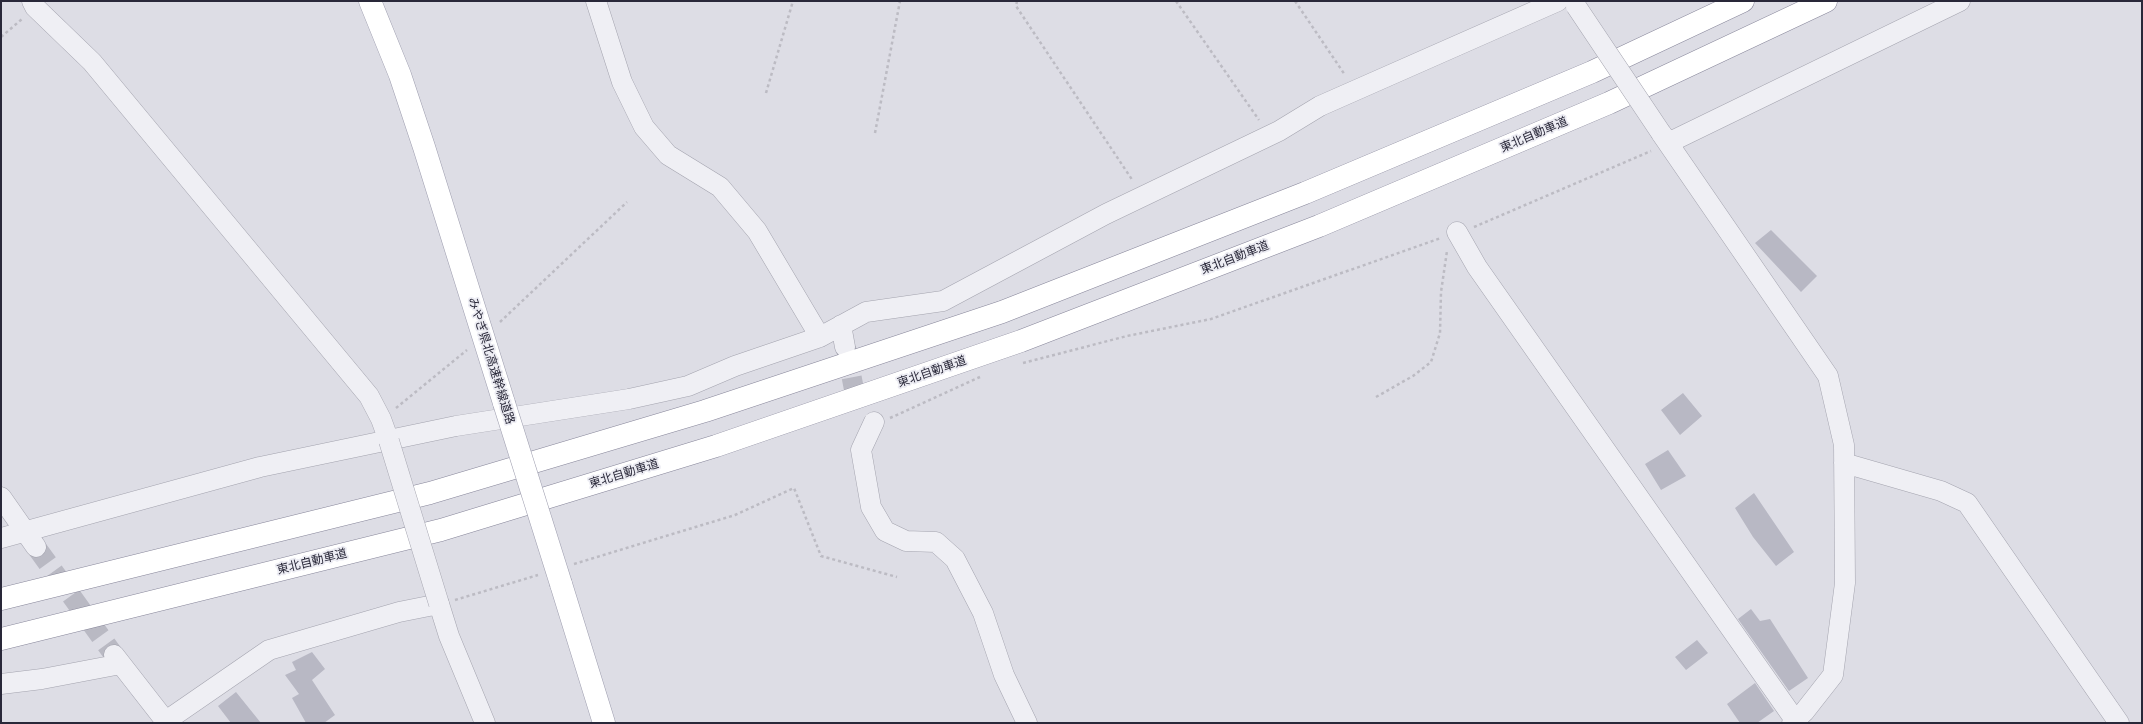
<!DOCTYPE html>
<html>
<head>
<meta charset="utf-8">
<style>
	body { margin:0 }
	#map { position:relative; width:2143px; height:724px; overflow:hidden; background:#dddde5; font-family:"Fira Sans Condensed",sans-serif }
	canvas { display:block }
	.frame { position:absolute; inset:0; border:2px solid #292839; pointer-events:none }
</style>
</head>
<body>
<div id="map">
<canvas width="2143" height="724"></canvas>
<div class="frame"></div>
</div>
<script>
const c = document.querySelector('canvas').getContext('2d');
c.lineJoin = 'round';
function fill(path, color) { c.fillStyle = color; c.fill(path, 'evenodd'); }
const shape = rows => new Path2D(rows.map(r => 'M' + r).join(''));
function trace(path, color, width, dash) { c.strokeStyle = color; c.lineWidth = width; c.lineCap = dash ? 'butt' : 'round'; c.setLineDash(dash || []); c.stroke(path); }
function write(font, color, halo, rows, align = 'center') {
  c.font = font + ' "Fira Sans Condensed","Noto Sans JP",sans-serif'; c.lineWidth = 3.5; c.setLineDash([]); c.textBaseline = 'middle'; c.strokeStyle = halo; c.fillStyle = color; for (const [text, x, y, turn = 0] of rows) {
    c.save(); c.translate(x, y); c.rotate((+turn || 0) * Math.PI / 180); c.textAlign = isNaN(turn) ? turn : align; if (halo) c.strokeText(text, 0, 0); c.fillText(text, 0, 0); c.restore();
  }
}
const building = shape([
	[1771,230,1817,276,1801,292,1755,243],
	[1683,393,1702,416,1680,435,1661,410],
	[1668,450,1686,476,1661,490,1645,464],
	[1754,493,1794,552,1776,566,1753,537,1735,508],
	[1751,609,1760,621,1770,619,1808,678,1789,691,1738,619],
	[1697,640,1708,653,1686,670,1675,657],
	[312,652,325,669,312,680,335,715,324,723,306,723,292,698,299,694,285,675,296,670,292,662],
	[1755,683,1774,711,1757,723,1740,723,1727,704],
	[236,692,261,723,231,723,218,706]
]);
const minorTunnel = shape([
	[846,348,857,405],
	[36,547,114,655]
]);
const path = shape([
	[1017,1,1016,6,1133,181],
	[1176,1,1259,120],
	[1295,1,1345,75],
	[1,37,22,19],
	[766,93,793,1],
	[875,133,900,1],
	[1474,227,1651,151],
	[500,322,627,202],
	[1023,363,1127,336,1211,319,1441,238],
	[1376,397,1413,376,1431,362,1440,333,1441,292,1447,251],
	[396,408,467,350],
	[890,418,980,377],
	[574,564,735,515,794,488,821,556,897,577],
	[455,600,538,575]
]);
const minor = shape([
	[32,1,35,7,92,62,369,396,381,419,389,441],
	[596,1,622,82,644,127,668,155,720,187,757,231,820,337],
	[1661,133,1828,376,1844,445,1845,583,1833,675,1804,712,1792,723],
	[1668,143,1960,1],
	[1457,232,1477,267,1795,720],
	[841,325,845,347],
	[874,422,861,450,871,507,885,531,906,541,936,542,955,559,983,613,1004,675,1027,723],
	[1844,463,1941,491,1967,503,2119,723],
	[1,497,36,547],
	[1,538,260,467,456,426,629,399,688,386,735,366,820,337,866,312,943,301,1106,214,1279,131,1320,106,1558,1],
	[114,655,167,723],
	[1,684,42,679,121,664],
	[166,721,269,650,399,612,439,604,449,636,485,723]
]);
const major = shape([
	[370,1,400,75,424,147,504,403],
	[561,584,604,723]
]);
const highway = shape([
	[1,599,430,493,705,411,1002,312,1305,193,1592,72,1743,1],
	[1,639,441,530,716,446,1021,341,1319,226,1609,103,1826,1]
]);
const minorBridge = shape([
	[1576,6,1661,133],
	[389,441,439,604]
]);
const majorBridge = shape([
	[504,403,561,584]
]);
const streetNames = [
	["東北自動車道",1534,135,-23],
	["東北自動車道",1235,258,-21],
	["みやぎ県北高速幹線道路",491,361,73],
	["東北自動車道",932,372,-19],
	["東北自動車道",624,474,-17],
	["東北自動車道",312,562,-14]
];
fill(building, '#b8b8c4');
trace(minorTunnel, '#b9b9c3', 20, [20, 10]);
trace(minor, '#a3a3ae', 21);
trace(major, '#9e9eaf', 23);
trace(highway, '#87869a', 23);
trace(path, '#bcbbc3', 2.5, [3, 3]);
trace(minor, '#efeff4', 20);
trace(major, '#fff', 22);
trace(highway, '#fff', 22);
trace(minorBridge, '#a3a3ae', 21, []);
trace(majorBridge, '#9e9eaf', 23, []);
trace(minorBridge, '#efeff4', 20);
trace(majorBridge, '#fff', 22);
write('12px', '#292839', '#ececf3', streetNames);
</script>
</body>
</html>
